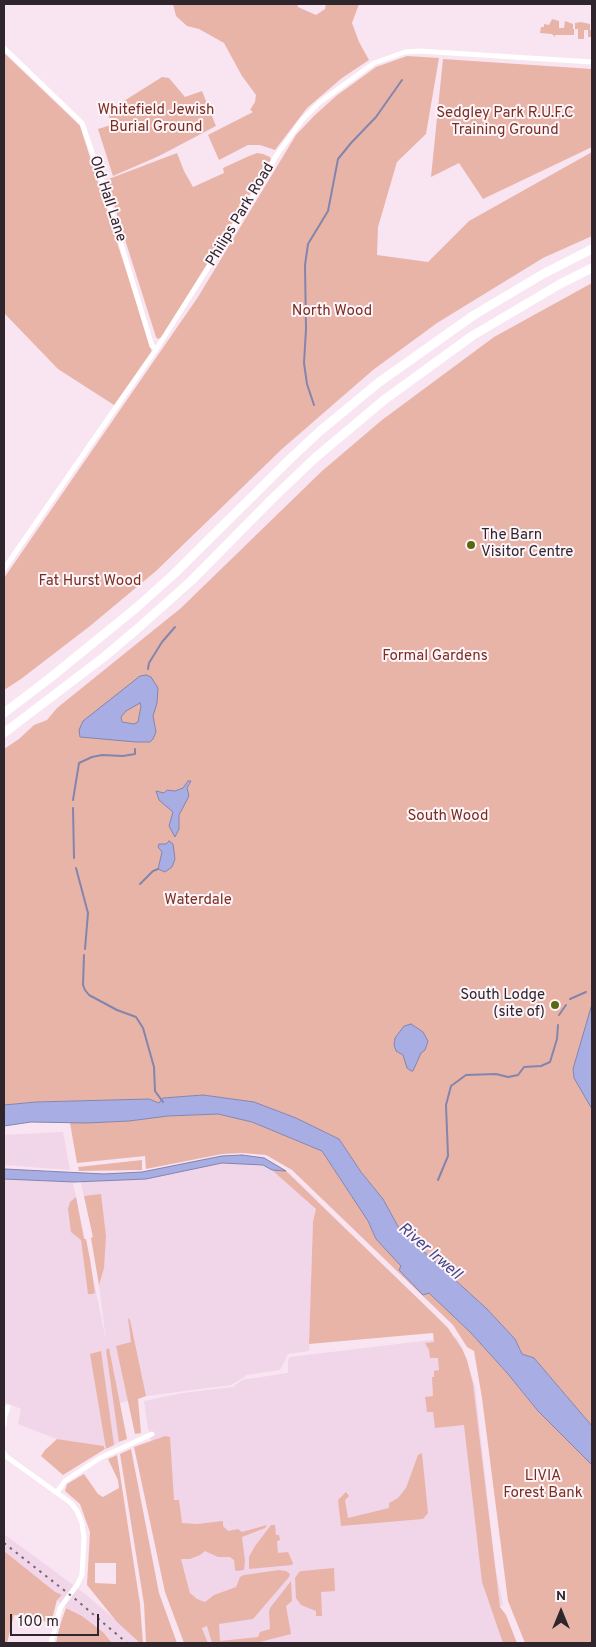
<!DOCTYPE html>
<html>
<head>
<meta charset="utf-8">
<style>
	body { margin:0 }
	#map { position:relative; width:596px; height:1647px; overflow:hidden; background:#f9e4f2; font-family:Overpass,sans-serif }
	canvas { display:block }
	.frame { position:absolute; inset:0; border:5px solid #2e262c; pointer-events:none }
	.north { position:absolute; left:536px; top:1587px; width:50px; height:50px; -webkit-text-stroke:4px #fef5fb; paint-order:stroke; rotate:0deg; font-size:14px; font-weight:700; line-height:20px; text-align:center; color:#2e262c }
	.north::after { content:''; display:block; margin:auto; width:18px; height:22px; background:#2e262c; clip-path:polygon(50% 0,100% 100%,50% 72%,0 100%) }
	.scale { position:absolute; left:10px; top:1614px; width:89px; height:22px; box-sizing:border-box; border:2px solid #2e262c; border-top:0; padding-left:6px; font-size:15px; line-height:18px; white-space:nowrap; color:#2e262c; -webkit-text-stroke:4px #fef5fb; paint-order:stroke }
</style>
</head>
<body>
<div id="map">
<canvas width="596" height="1647"></canvas>
<div class="frame"></div>
<div class="north">N</div>
<div class="scale">100 m</div>
</div>
<script>
const c = document.querySelector('canvas').getContext('2d');
c.lineJoin = 'round';
function fill(path, color) { c.fillStyle = color; c.fill(path, 'evenodd'); }
const shape = rows => new Path2D(rows.map(r => 'M' + r).join(''));
function trace(path, color, width, dash) { c.strokeStyle = color; c.lineWidth = width; c.lineCap = dash ? 'butt' : 'round'; c.setLineDash(dash || []); c.stroke(path); }
function write(font, color, halo, rows, align = 'center') {
  c.font = font + ' Overpass,sans-serif'; c.lineWidth = 4; c.setLineDash([]); c.textBaseline = 'middle'; c.strokeStyle = halo; c.fillStyle = color; for (const [text, x, y, turn = 0] of rows) {
    c.save(); c.translate(x, y); c.rotate((+turn || 0) * Math.PI / 180); c.textAlign = isNaN(turn) ? turn : align; if (halo) c.strokeText(text, 0, 0); c.fillText(text, 0, 0); c.restore();
  }
}
const built = shape([
	[63,1132,70,1170,4,1165,4,1135],
	[222,1155,242,1155,265,1157,287,1171,318,1201,313,1221,309,1351,288,1354,280,1370,247,1375,231,1385,146,1396,117,1404,122,1440,114,1445,104,1446,57,1439,18,1424,21,1409,4,1402,4,1168,71,1173,106,1340,93,1238,79,1173,139,1172],
	[456,1337,463,1349,475,1386,495,1566,503,1605,493,1608,505,1643,208,1643,190,1593,181,1559,148,1428,144,1401,183,1393,233,1387,242,1380,288,1373,288,1360,290,1357],
	[4,1534,84,1593,143,1643,112,1643,103,1632,82,1616,66,1608,30,1576,4,1557]
]);
const green = shape([
	[173,4,297,4,298,7,316,15,325,9,326,4,359,4,352,23,359,42,369,60,342,78,307,108,275,150,260,145,248,145,219,160,208,135,253,112,250,110,255,102,256,95,242,76,224,43,199,29,187,26,176,16],
	[552,19,559,21,559,28,564,28,565,21,573,24,573,29,575,29,575,23,581,22,590,24,590,30,592,31,592,37,588,37,588,30,584,30,584,39,578,39,578,29,574,29,574,35,555,35,555,37,552,34,540,33,541,27,544,27,544,24,549,25],
	[4,53,72,118,80,126,152,352,114,405,58,369,4,313],
	[407,56,439,58,426,134,397,162,378,227,377,255,428,262,469,221,592,152,592,236,543,258,437,323,373,370,282,449,156,571,90,626,21,679,4,690,4,578,198,297,296,135,315,115,336,96,376,67],
	[443,59,592,69,592,147,483,199,459,163,431,177],
	[162,77,169,78,185,97,202,91,216,126,159,156,113,176,98,129,111,125,108,111],
	[177,153,184,171,193,187,224,173,223,168,249,156,257,153,263,154,270,157,271,160,162,337,158,339,156,337,106,180],
	[592,283,592,1426,534,1358,522,1354,515,1339,486,1308,400,1230,383,1199,361,1172,339,1139,296,1118,254,1102,203,1095,163,1098,160,1103,149,1099,36,1102,4,1105,4,749,19,739,34,725,47,720,57,708,181,608,322,471,382,420,494,337],
	[218,1114,252,1122,322,1151,368,1221,376,1239,402,1266,471,1333,508,1374,538,1411,592,1465,592,1643,525,1643,508,1601,482,1398,474,1351,467,1347,453,1325,292,1170,266,1155,242,1153,222,1154,146,1169,145,1156,77,1163,70,1123,129,1121,168,1116],
	[142,1160,142,1170,79,1171,78,1167],
	[272,1170,286,1171,290,1175,435,1315,448,1328,462,1349,467,1360,473,1384,500,1607,506,1615,517,1643,503,1643,482,1582,464,1425,435,1428,433,1412,427,1412,425,1397,433,1396,432,1377,434,1377,434,1371,439,1370,438,1358,430,1358,429,1350,425,1343,434,1342,433,1333,309,1344,313,1221,316,1209],
	[101,1194,106,1236,104,1268,99,1285,91,1238,93,1237,84,1196],
	[76,1197,84,1239,86,1239,90,1259,95,1293,92,1294,88,1294,81,1240,71,1232,68,1209,70,1202],
	[128,1318,130,1320,146,1396,138,1399,141,1433,135,1434,116,1346,131,1342],
	[109,1348,127,1439,119,1442,106,1350],
	[101,1351,114,1445,106,1449,90,1354],
	[165,1436,170,1437,174,1500,179,1500,182,1523,197,1524,223,1521,223,1526,228,1531,238,1529,242,1532,267,1525,265,1528,242,1537,245,1561,244,1570,237,1571,235,1570,234,1560,230,1557,218,1557,205,1551,200,1555,190,1559,181,1559,190,1593,197,1599,205,1602,214,1595,236,1587,240,1577,244,1575,279,1570,286,1571,290,1574,289,1577,253,1619,219,1624,220,1641,258,1637,260,1632,270,1629,269,1612,270,1608,291,1581,292,1601,286,1606,291,1634,256,1643,212,1643,207,1626,202,1628,208,1643,184,1643,165,1592,134,1447],
	[57,1439,104,1446,105,1449,63,1475,41,1456,45,1450],
	[131,1449,159,1593,177,1643,146,1643,144,1604,120,1454],
	[422,1453,428,1513,423,1519,341,1526,338,1500,346,1492,349,1496,345,1500,348,1518,389,1508,389,1503,398,1498,406,1488,418,1455],
	[117,1455,140,1604,143,1643,140,1643,117,1622,87,1585,90,1532,80,1504,65,1491,67,1484,84,1474,98,1494,103,1497,119,1488,118,1480,108,1459],
	[95,1563,116,1563,116,1584,95,1583],
	[271,1525,275,1525,276,1535,279,1535,280,1540,277,1541,278,1553,288,1552,293,1563,292,1565,249,1569,249,1557,255,1546],
	[4,1551,55,1592,62,1595,57,1600,51,1623,14,1615,7,1643,4,1643],
	[334,1568,335,1591,321,1592,322,1616,316,1616,316,1611,301,1605,296,1598,295,1578,299,1572,302,1571],
	[66,1608,82,1616,103,1632,112,1643,56,1643,60,1625]
]);
const water = shape([
	[146,675,151,677,158,688,157,703,153,716,156,732,153,739,150,742,136,742,80,737,79,730,83,721,140,676,146,675],
	[140,703,141,706,138,722,134,724,122,722,121,717,126,711,140,703],
	[188,781,191,781,187,788,189,796,179,815,179,829,175,837,169,826,173,812,159,800,156,791,164,793,167,790,175,791,183,788,188,781],
	[169,841,173,844,175,859,172,867,165,872,158,869,162,852,158,847,159,844,166,844,169,841],
	[592,1004,592,1109,574,1078,573,1069,592,1004],
	[411,1024,423,1032,428,1041,425,1050,421,1053,413,1071,411,1071,407,1068,403,1055,396,1051,394,1045,395,1038,404,1026,411,1024],
	[203,1095,254,1102,296,1118,339,1139,361,1172,383,1199,400,1230,486,1308,515,1339,522,1354,534,1358,592,1426,592,1465,538,1411,508,1374,471,1333,429,1293,423,1295,399,1270,401,1266,376,1239,368,1221,322,1151,252,1122,218,1114,168,1116,129,1121,87,1123,31,1122,4,1126,4,1105,36,1102,149,1099,159,1103,163,1098,203,1095],
	[242,1155,264,1158,286,1171,272,1170,263,1165,222,1163,146,1179,74,1182,4,1179,4,1169,104,1174,142,1172,222,1156,242,1155]
]);
const stream = shape([
	[314,405,307,384,304,363,306,329,305,265,308,244,328,211,338,159,351,143,376,117,402,80],
	[148,669,149,663,162,642,175,627],
	[73,800,79,763,92,757,102,755,123,756,135,754,135,749],
	[73,808,74,858],
	[76,868,88,913,85,949],
	[140,884,153,871,158,869],
	[84,955,83,985,85,990,89,995,117,1010,136,1017,143,1028,154,1067,155,1091,163,1102],
	[570,999,586,992],
	[559,1015,566,1005],
	[438,1180,448,1156,446,1105,451,1086,466,1075,496,1074,508,1077,518,1075,524,1067,541,1066,550,1062,557,1039,558,1025]
]);
const street = shape([
	[4,48,82,123,102,181,152,346,157,348],
	[4,569,157,348,250,202,276,156,302,120,320,102,374,63,405,52,419,51,592,62],
	[4,1425,5,1415,8,1407],
	[4,1453,7,1457,71,1503,77,1511,82,1523,84,1538,82,1575,77,1585,60,1608,51,1643],
	[57,1492,65,1481,100,1458,152,1434]
]);
const highway = shape([
	[4,713,50,678,136,608,174,574,291,458,320,431,378,383,474,315,543,274,592,249],
	[4,733,104,657,136,630,191,581,272,499,315,458,384,400,472,336,560,284,592,268]
]);
const rail = shape([
	[4,1543,74,1598,127,1643]
]);
const markers = [
	[471,545,5,"#5a6811"],
	[555,1005,5,"#5a6811"]
];
const parkNames = [
	["Whitefield Jewish",156,111],
	["Burial Ground",156,128],
	["Sedgley Park R.U.F.C",505,114],
	["Training Ground",505,131],
	["North Wood",332,312],
	["Fat Hurst Wood",90,582],
	["Formal Gardens",435,657],
	["South Wood",448,817],
	["Waterdale",198,901],
	["LIVIA",543,1477],
	["Forest Bank",543,1494]
];
const streetNames = [
	["Old Hall Lane",107,199,72],
	["Philips Park Road",241,215,-59]
];
const poiNames = [
	["The Barn",481,536],
	["Visitor Centre",481,553],
	["South Lodge",545,996,"right"],
	["(site of)",545,1013,"right"]
];
const waterNames = [
	["River Irwell",429,1252,41]
];
fill(built, '#f1d5e9');
fill(green, '#e9b4a8');
fill(water, '#a8aee4');
trace(water, '#8385ad', 1);
trace(stream, '#8385ad', 2);
trace(street, '#fff', 5);
trace(highway, '#fff', 9);
trace(rail, '#746870', 2, [2.5, 5]);
for (const [x, y, r, color] of markers) { const dot = new Path2D(); dot.arc(x, y, r, 0, 2 * Math.PI); c.fillStyle = color; c.fill(dot); trace(dot, '#fef5fb', 2); }
write('15px', '#792e1e', '#fef5fb', parkNames);
write('15px', '#2e262c', '#fef5fb', streetNames);
write('15px', '#2e262c', '#fef5fb', poiNames, 'left');
write('italic 16px', '#454689', '#fef5fb', waterNames);
</script>
</body>
</html>
